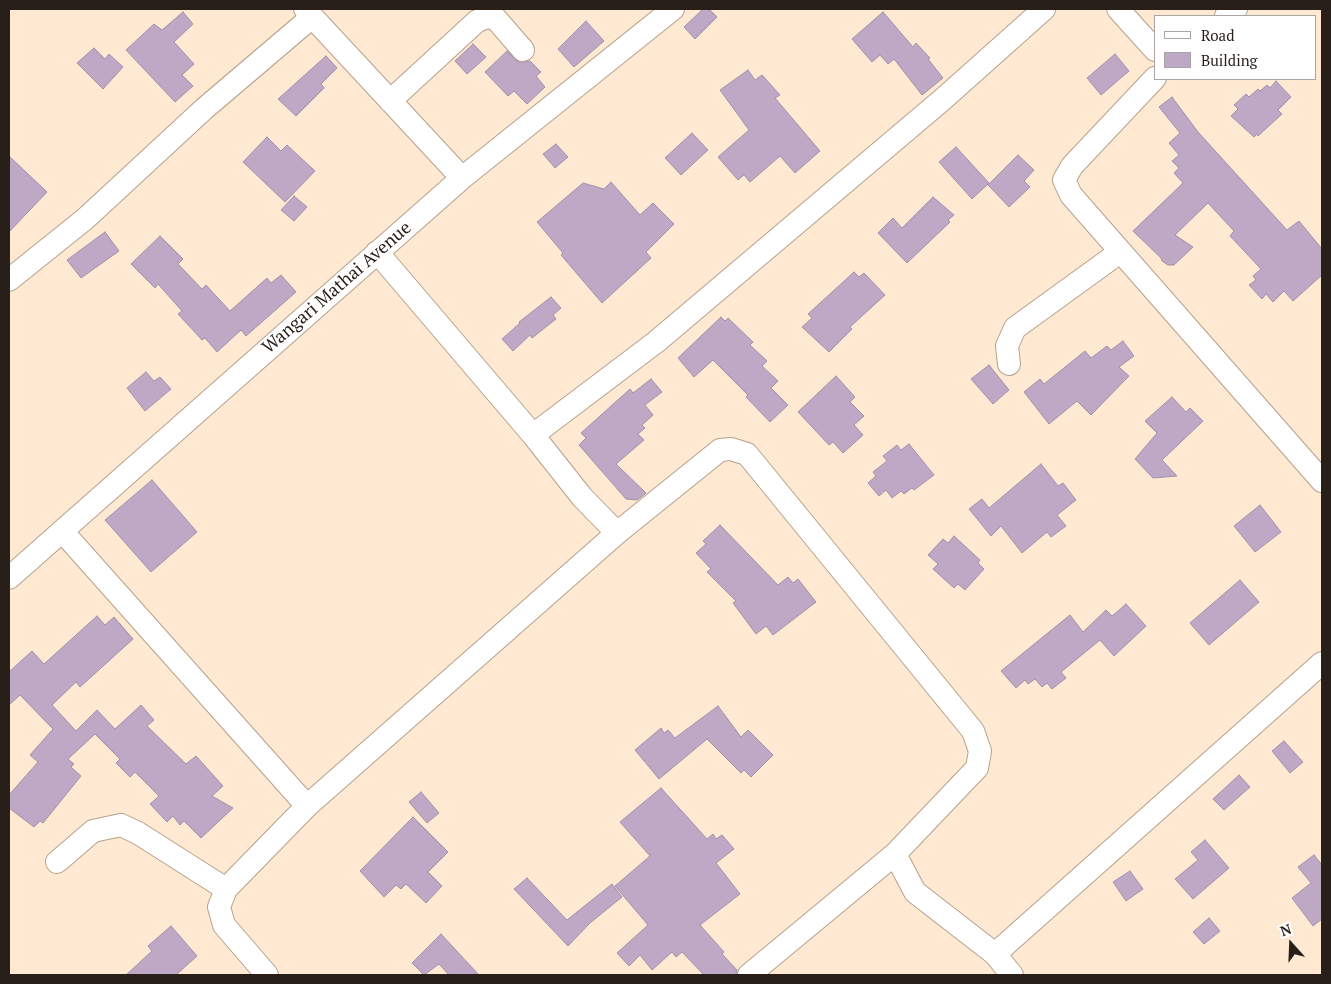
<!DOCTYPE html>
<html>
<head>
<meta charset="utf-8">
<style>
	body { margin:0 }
	#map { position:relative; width:1331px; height:984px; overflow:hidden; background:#ffe9d3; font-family:"PT Serif",serif }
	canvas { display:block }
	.frame { position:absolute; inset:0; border:10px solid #271f18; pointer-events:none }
	.legend { position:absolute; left:1154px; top:15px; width:162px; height:65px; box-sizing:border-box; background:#fff; border:1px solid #a9a5a3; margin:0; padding:6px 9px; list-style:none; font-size:15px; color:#271f18 }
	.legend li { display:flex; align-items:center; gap:10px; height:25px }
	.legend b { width:25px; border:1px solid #a9a5a3 }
	.north { position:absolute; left:1266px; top:919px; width:50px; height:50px; -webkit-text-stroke:4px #fff; paint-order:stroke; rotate:340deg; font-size:14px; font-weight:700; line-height:20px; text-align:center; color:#271f18 }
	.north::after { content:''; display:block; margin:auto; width:18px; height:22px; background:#271f18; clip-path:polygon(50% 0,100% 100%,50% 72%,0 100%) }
</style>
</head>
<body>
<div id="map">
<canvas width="1331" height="984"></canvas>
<div class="frame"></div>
<ul class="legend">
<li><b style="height:6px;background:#fff"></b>Road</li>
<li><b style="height:14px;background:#bea8c6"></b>Building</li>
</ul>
<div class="north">N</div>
</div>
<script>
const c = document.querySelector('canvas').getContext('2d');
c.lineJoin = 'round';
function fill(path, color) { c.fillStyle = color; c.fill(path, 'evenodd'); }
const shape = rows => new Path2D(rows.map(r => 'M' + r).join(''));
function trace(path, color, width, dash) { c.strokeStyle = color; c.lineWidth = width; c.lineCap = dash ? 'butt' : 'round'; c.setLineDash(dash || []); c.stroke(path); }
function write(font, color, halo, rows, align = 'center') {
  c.font = font + ' "PT Serif",serif'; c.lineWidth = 4; c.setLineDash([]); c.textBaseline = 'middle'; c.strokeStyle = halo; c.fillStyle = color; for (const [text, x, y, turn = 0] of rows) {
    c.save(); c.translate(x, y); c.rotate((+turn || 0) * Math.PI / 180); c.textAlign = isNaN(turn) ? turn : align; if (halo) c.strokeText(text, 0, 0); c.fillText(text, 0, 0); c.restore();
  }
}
const building = shape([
	[703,9,709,9,717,17,695,39,684,27,703,9],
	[183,12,193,24,174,42,194,64,182,75,193,86,175,102,126,50,154,24,162,30,183,12],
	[883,12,913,47,916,43,930,58,928,59,943,78,922,95,894,59,888,64,880,55,872,62,852,39,883,12],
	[586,21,604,41,574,67,558,49,586,21],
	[473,44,486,57,467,74,455,61,473,44],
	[94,48,105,59,109,54,123,67,103,89,77,63,94,48],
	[507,51,518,62,530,61,541,72,536,76,545,87,527,104,514,91,508,96,485,72,507,51],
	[1115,54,1129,71,1101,95,1087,78,1115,54],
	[326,56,337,68,321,84,324,88,296,116,278,99,326,56],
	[748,70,755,80,762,75,780,95,775,98,820,151,795,173,780,156,750,182,744,175,738,180,718,157,749,130,720,90,748,70],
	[1276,81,1291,97,1278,110,1282,114,1258,136,1257,134,1254,137,1231,116,1238,109,1234,105,1246,94,1249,97,1258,89,1260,91,1267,85,1270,88,1276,81],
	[1172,97,1198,132,1287,230,1299,221,1322,249,1322,275,1293,301,1284,291,1273,302,1266,294,1262,299,1249,285,1256,280,1253,276,1261,269,1230,236,1234,231,1208,203,1175,235,1193,247,1174,265,1168,265,1162,261,1161,258,1133,231,1183,183,1174,173,1179,168,1172,161,1179,155,1169,143,1180,133,1159,107,1172,97],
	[692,133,708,150,681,175,665,158,692,133],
	[267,137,281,151,287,145,315,171,285,202,243,162,267,137],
	[556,144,568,157,555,168,543,154,556,144],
	[956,147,989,183,972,199,939,162,956,147],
	[1018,155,1034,170,1024,181,1030,187,1009,207,988,185,1018,155],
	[9,156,47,192,9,232,9,156],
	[611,182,640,215,653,203,674,224,646,252,651,258,602,303,561,255,563,253,537,222,583,183,604,189,611,182],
	[294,196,307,207,294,221,281,210,294,196],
	[933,197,954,215,948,220,950,222,907,263,878,233,893,218,902,228,933,197],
	[105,232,119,251,81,278,67,260,105,232],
	[160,236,183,259,178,264,202,289,206,285,230,311,267,278,271,283,281,275,296,292,246,336,241,330,217,352,205,338,202,340,178,314,182,311,158,284,155,288,131,264,160,236],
	[854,272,859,277,864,273,885,295,850,327,852,329,829,352,802,327,812,318,808,314,854,272],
	[551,297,561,308,553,315,556,319,532,338,530,335,513,351,502,339,520,323,519,322,551,297],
	[721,317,725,321,728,318,753,342,750,345,767,361,762,366,778,381,771,388,788,405,770,422,746,397,748,395,713,360,694,377,678,358,721,317],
	[1123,341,1134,356,1119,367,1129,376,1091,415,1077,401,1049,424,1024,392,1040,379,1044,384,1085,351,1091,358,1107,346,1111,350,1123,341],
	[989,365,1009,390,993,404,971,379,989,365],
	[146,372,154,381,160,377,171,389,145,411,127,388,146,372],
	[836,376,855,397,850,402,864,416,854,425,863,435,843,453,833,442,829,445,798,412,836,376],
	[651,379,662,392,645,405,653,415,642,425,645,428,638,434,644,440,616,464,646,493,637,500,626,499,579,445,586,438,581,433,630,389,633,393,651,379],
	[1172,397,1186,412,1190,408,1203,421,1162,460,1177,476,1153,478,1135,459,1157,433,1145,421,1172,397],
	[909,444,934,475,914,490,912,488,904,494,901,491,892,498,886,490,879,496,868,483,876,476,873,472,887,461,883,456,897,445,901,450,909,444],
	[1041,464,1058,486,1063,483,1076,500,1057,515,1066,526,1051,537,1047,532,1022,553,1001,526,991,536,969,509,982,499,989,508,1041,464],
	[152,480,197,532,151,572,105,520,152,480],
	[1260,505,1281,532,1255,552,1234,526,1260,505],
	[720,525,778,585,788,577,793,583,798,579,816,602,773,635,766,626,756,634,733,603,736,601,707,572,711,569,696,553,706,544,703,541,720,525],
	[954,536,980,560,978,563,984,569,965,590,958,584,954,588,933,569,938,564,928,555,943,539,948,543,954,536],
	[1240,580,1259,602,1209,645,1190,623,1240,580],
	[1126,604,1146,626,1114,656,1100,640,1061,672,1066,678,1052,689,1047,683,1042,687,1035,679,1028,684,1025,680,1016,688,1001,671,1070,615,1083,632,1106,610,1112,616,1126,604],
	[97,616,105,625,114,617,133,639,80,687,76,682,52,705,76,731,97,710,115,729,141,705,154,720,147,726,186,764,196,756,223,786,212,796,233,808,201,838,184,821,180,825,173,816,167,822,150,804,159,796,135,772,130,777,116,763,120,759,95,734,68,759,74,764,71,767,81,776,43,823,40,821,34,827,9,808,9,795,38,762,30,755,53,729,20,695,9,705,9,672,32,651,44,664,97,616],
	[718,706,741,737,748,730,773,755,751,777,744,770,741,773,707,739,659,779,635,750,661,728,664,733,668,730,675,738,718,706],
	[1284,741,1303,762,1290,773,1272,751,1284,741],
	[1239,775,1250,787,1224,810,1213,799,1239,775],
	[661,788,707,839,713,834,716,839,722,835,734,849,716,863,740,894,700,925,724,952,722,954,737,970,736,975,704,975,682,952,676,957,672,952,652,970,640,955,629,966,617,953,648,925,615,886,650,856,620,822,661,788],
	[421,792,439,813,427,823,409,802,421,792],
	[413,817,448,852,428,872,442,886,426,903,406,884,401,889,396,885,384,897,360,871,413,817],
	[1205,840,1229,868,1193,899,1175,879,1198,860,1191,852,1205,840],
	[1314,855,1322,865,1322,919,1313,926,1292,898,1311,883,1298,867,1314,855],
	[1130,871,1143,889,1126,901,1113,882,1130,871],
	[527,878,567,920,612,884,622,897,590,923,568,946,514,889,527,878],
	[1209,918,1220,931,1204,944,1193,932,1209,918],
	[171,926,197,956,176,975,126,975,152,951,148,946,171,926],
	[441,934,479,975,449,975,439,964,424,975,412,963,441,934]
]);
const minor = shape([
	[305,9,462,178],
	[1118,9,1155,50],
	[1226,16,1236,9],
	[1155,78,1072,166,1064,180,1071,195,1322,481],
	[390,101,477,21,488,17,496,19,523,50],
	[377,252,533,435,582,497,617,533,720,450,731,449,747,454,973,731,980,751,977,768,895,854,915,892,995,954],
	[9,280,85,219,204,109,312,17],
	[1009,364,1007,346,1015,328,1120,252],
	[533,435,656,342,942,100,1044,9],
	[62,531,307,806],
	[9,578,462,178,673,9],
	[57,862,93,831,121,825,138,833,226,889],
	[267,975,224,925,219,907,226,889,307,806,617,533],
	[749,975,895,854],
	[1012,975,995,954,1322,663]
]);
const streetNames = [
	["Wangari Mathai Avenue",337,288,-41]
];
fill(building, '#bea8c6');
trace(building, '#a191a8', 1);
trace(minor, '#b5a18c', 24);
trace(minor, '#fff', 22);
write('18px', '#271f18', '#fff', streetNames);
</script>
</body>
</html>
